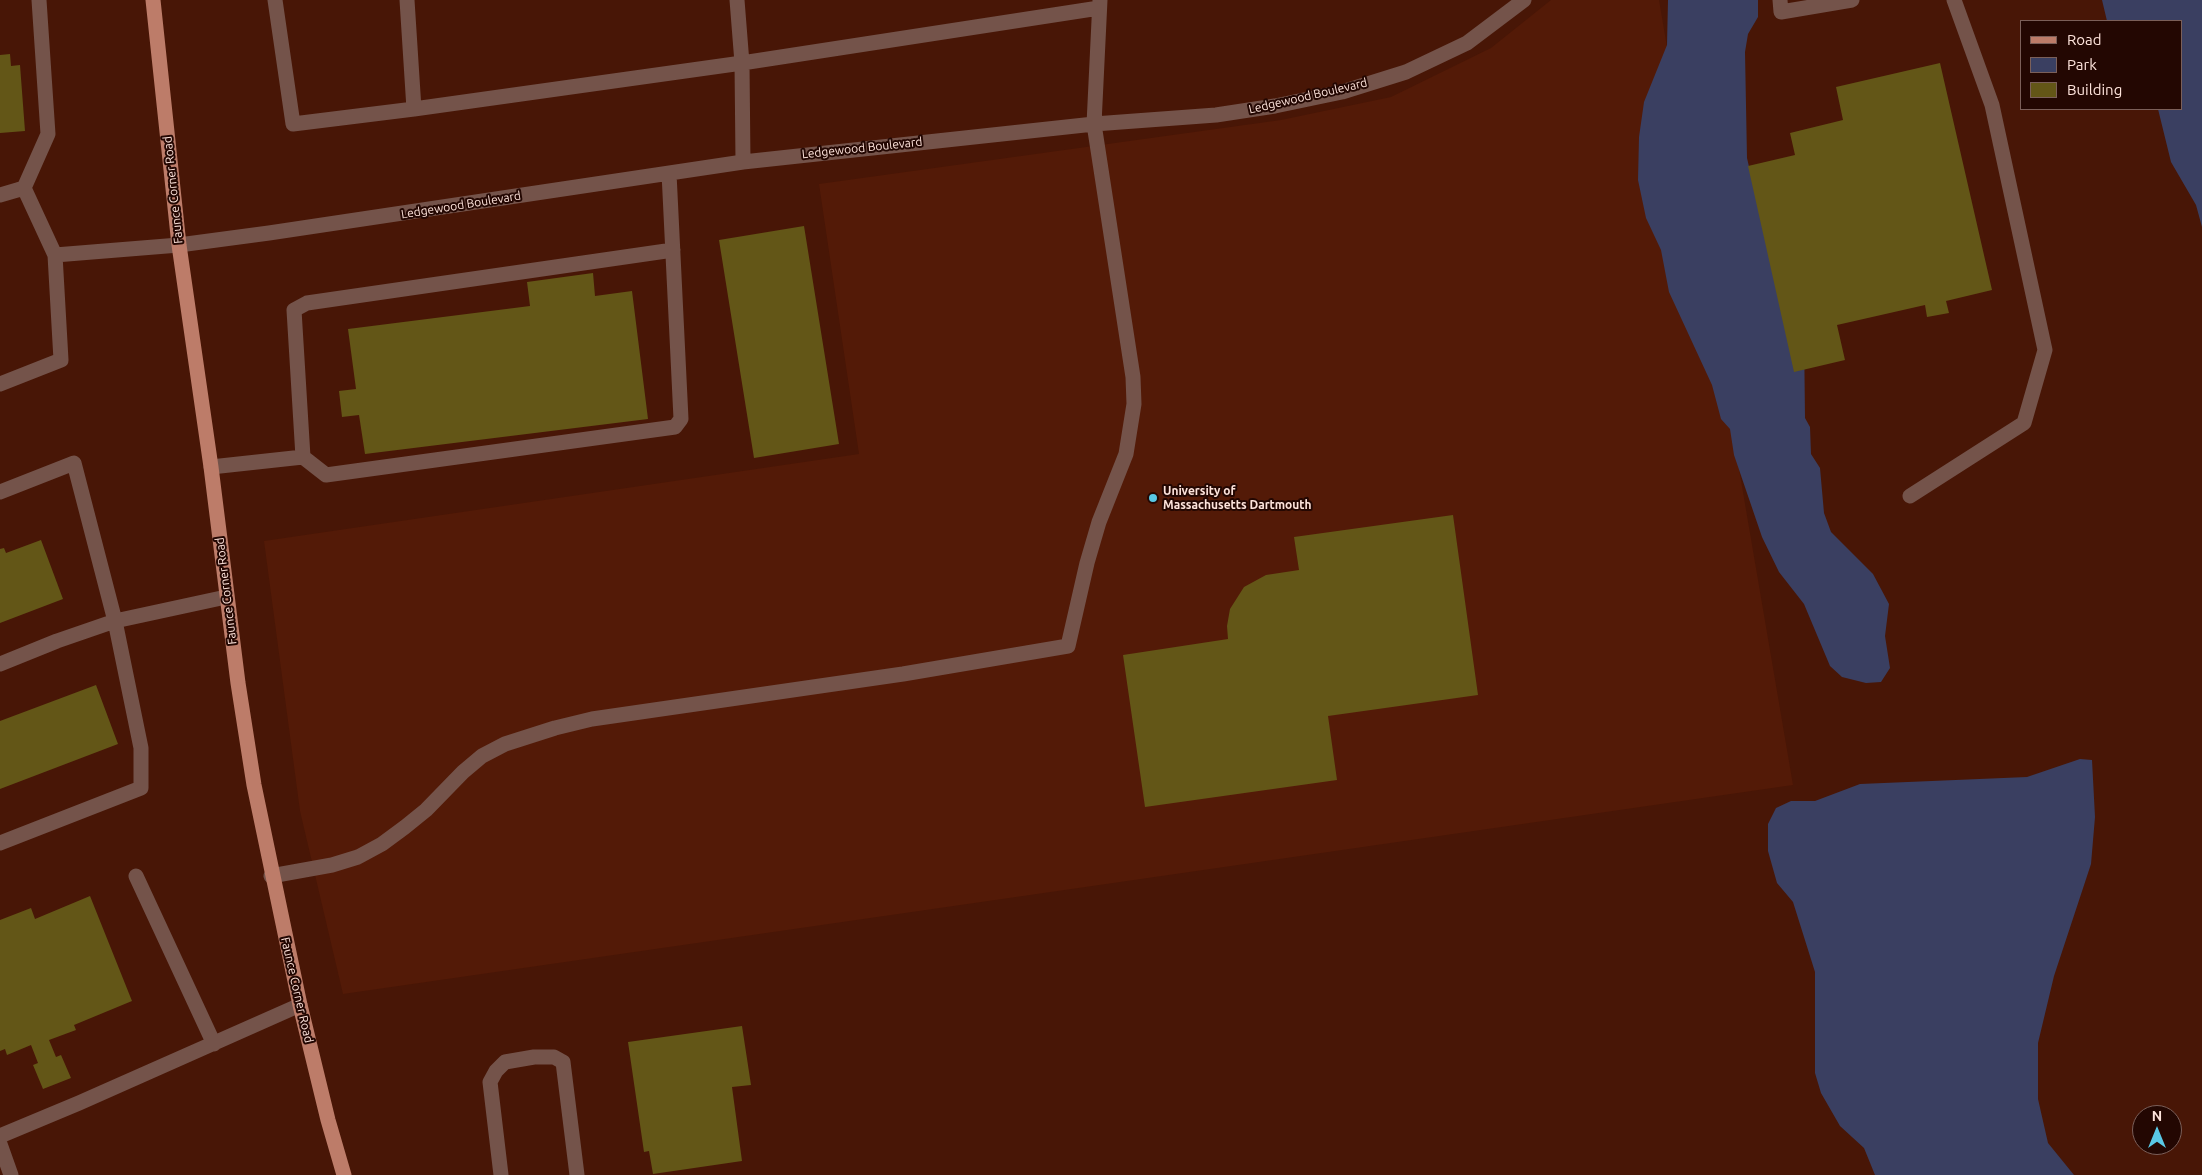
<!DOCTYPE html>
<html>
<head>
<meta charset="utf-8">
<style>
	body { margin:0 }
	#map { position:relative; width:2202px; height:1175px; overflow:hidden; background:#481606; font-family:Ubuntu,sans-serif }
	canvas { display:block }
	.legend { position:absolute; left:2020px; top:20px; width:162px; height:90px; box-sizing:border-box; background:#230702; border:1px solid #7b5f59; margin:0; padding:6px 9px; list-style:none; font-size:15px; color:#fee4dc }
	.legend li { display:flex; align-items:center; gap:10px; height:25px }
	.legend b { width:25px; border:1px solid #7b5f59 }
	.north { position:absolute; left:2132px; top:1105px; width:50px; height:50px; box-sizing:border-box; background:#230702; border:1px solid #7b5f59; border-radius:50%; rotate:0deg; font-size:14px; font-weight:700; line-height:20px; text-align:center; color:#fee4dc }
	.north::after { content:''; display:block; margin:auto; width:18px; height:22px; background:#59c8e5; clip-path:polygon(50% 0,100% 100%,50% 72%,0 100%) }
</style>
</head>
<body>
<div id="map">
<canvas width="2202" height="1175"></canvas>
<ul class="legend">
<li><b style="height:6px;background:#bd7c69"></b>Road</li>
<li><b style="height:14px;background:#3a3f61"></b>Park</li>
<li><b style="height:14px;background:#635617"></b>Building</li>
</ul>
<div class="north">N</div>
</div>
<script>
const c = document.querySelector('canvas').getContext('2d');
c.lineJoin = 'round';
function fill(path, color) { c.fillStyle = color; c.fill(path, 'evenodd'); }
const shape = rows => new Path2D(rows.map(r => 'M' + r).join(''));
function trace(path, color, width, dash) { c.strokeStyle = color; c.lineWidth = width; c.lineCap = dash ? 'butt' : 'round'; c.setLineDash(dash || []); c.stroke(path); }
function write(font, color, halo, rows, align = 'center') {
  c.font = font + ' Ubuntu,sans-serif'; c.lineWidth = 4; c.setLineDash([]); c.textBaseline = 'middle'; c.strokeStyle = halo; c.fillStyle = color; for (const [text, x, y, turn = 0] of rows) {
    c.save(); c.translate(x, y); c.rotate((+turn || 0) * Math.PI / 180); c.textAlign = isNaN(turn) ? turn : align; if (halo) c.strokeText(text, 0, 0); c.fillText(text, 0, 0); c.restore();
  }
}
const built = shape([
	[1551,0,1659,0,1793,785,343,994,300,811,264,541,859,454,819,184,1281,120,1391,97,1491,48]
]);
const green = shape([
	[1668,0,1758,0,1758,17,1748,34,1745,52,1747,158,1760,214,1804,330,1805,418,1810,427,1811,454,1820,468,1824,513,1831,532,1873,574,1889,604,1885,636,1890,668,1881,682,1866,683,1842,677,1830,666,1804,604,1779,572,1762,537,1734,455,1730,429,1721,419,1712,385,1669,292,1661,250,1646,218,1638,180,1639,137,1644,102,1667,45],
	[2102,0,2202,0,2202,227,2196,205,2171,162,2158,109,2181,109,2181,21,2107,21],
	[2080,759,2092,760,2095,817,2091,864,2054,976,2038,1043,2038,1099,2048,1143,2074,1175,1875,1175,1864,1148,1840,1126,1821,1093,1815,1073,1815,972,1793,902,1777,883,1768,851,1768,824,1776,808,1791,801,1815,801,1860,784,2027,777]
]);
const building = shape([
	[10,54,11,66,20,65,25,131,0,133,0,55],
	[1940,63,1992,290,1946,301,1949,313,1927,317,1925,305,1837,325,1845,360,1794,372,1748,166,1795,155,1790,133,1843,120,1836,87],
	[804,226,839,444,754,458,719,240],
	[593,273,595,296,632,291,648,419,365,454,359,415,342,417,339,391,356,389,348,329,530,306,527,282],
	[1453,515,1478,695,1328,716,1337,780,1145,807,1123,655,1228,639,1227,626,1230,609,1244,587,1266,575,1299,570,1294,537],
	[41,540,63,599,0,623,0,549,4,548,6,553],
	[96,685,118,744,0,789,0,721],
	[90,896,132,1001,74,1025,76,1030,49,1040,56,1057,61,1055,71,1078,43,1089,33,1065,38,1063,31,1045,7,1055,5,1049,0,1051,0,920,31,908,35,919],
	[742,1026,751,1085,732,1087,742,1161,653,1174,649,1151,644,1152,628,1042]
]);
const minor = shape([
	[275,0,293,124,414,109],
	[407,0,414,109,742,63,743,162],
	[737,0,742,63,1099,8],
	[1780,0,1781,12,1852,0],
	[24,188,48,134,39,0],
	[0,195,24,188,55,255,179,245,269,233,743,162,1094,124,1216,115,1275,106,1342,92,1406,72,1467,43,1524,0],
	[0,384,61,360,55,255],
	[303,457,294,310,307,303,673,250],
	[211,467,303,457,326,475,675,427,681,419,669,173],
	[0,492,74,463,115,621,141,748,141,788,0,843],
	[1910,496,2024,423,2045,350,1992,105,1954,0],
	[0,664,57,641,115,621,226,597],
	[136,876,214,1044],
	[271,876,332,865,358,857,382,844,405,827,426,810,463,772,482,756,505,744,555,728,592,719,903,674,1068,646,1087,563,1099,522,1126,454,1134,404,1133,377,1094,124,1100,0],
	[0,1136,79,1103,300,1005],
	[0,1144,11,1175],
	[501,1175,490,1082,496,1071,505,1062,534,1057,554,1057,563,1062,577,1175]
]);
const major = shape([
	[153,0,179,245,211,467,238,683,254,785,300,1005,328,1120,344,1175]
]);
const markers = [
	[1153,498,5,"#59c8e5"]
];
const streetNames = [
	["Ledgewood Boulevard",1308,96,-13],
	["Ledgewood Boulevard",862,148,-6],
	["Faunce Corner Road",173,190,-96],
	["Ledgewood Boulevard",461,205,-9],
	["Faunce Corner Road",226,591,-97],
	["Faunce Corner Road",297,990,77]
];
const poiNames = [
	["University of",1163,491],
	["Massachusetts Dartmouth",1163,505]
];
fill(built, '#531a07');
fill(green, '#3a3f61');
fill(building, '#635617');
trace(minor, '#74534a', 15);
trace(major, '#bd7c69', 15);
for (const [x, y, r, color] of markers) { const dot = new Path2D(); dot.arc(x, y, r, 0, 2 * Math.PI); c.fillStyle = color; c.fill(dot); trace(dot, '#230702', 2); }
write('12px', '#fee4dc', '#230702', streetNames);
write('bold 12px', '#fee4dc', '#230702', poiNames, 'left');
</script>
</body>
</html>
